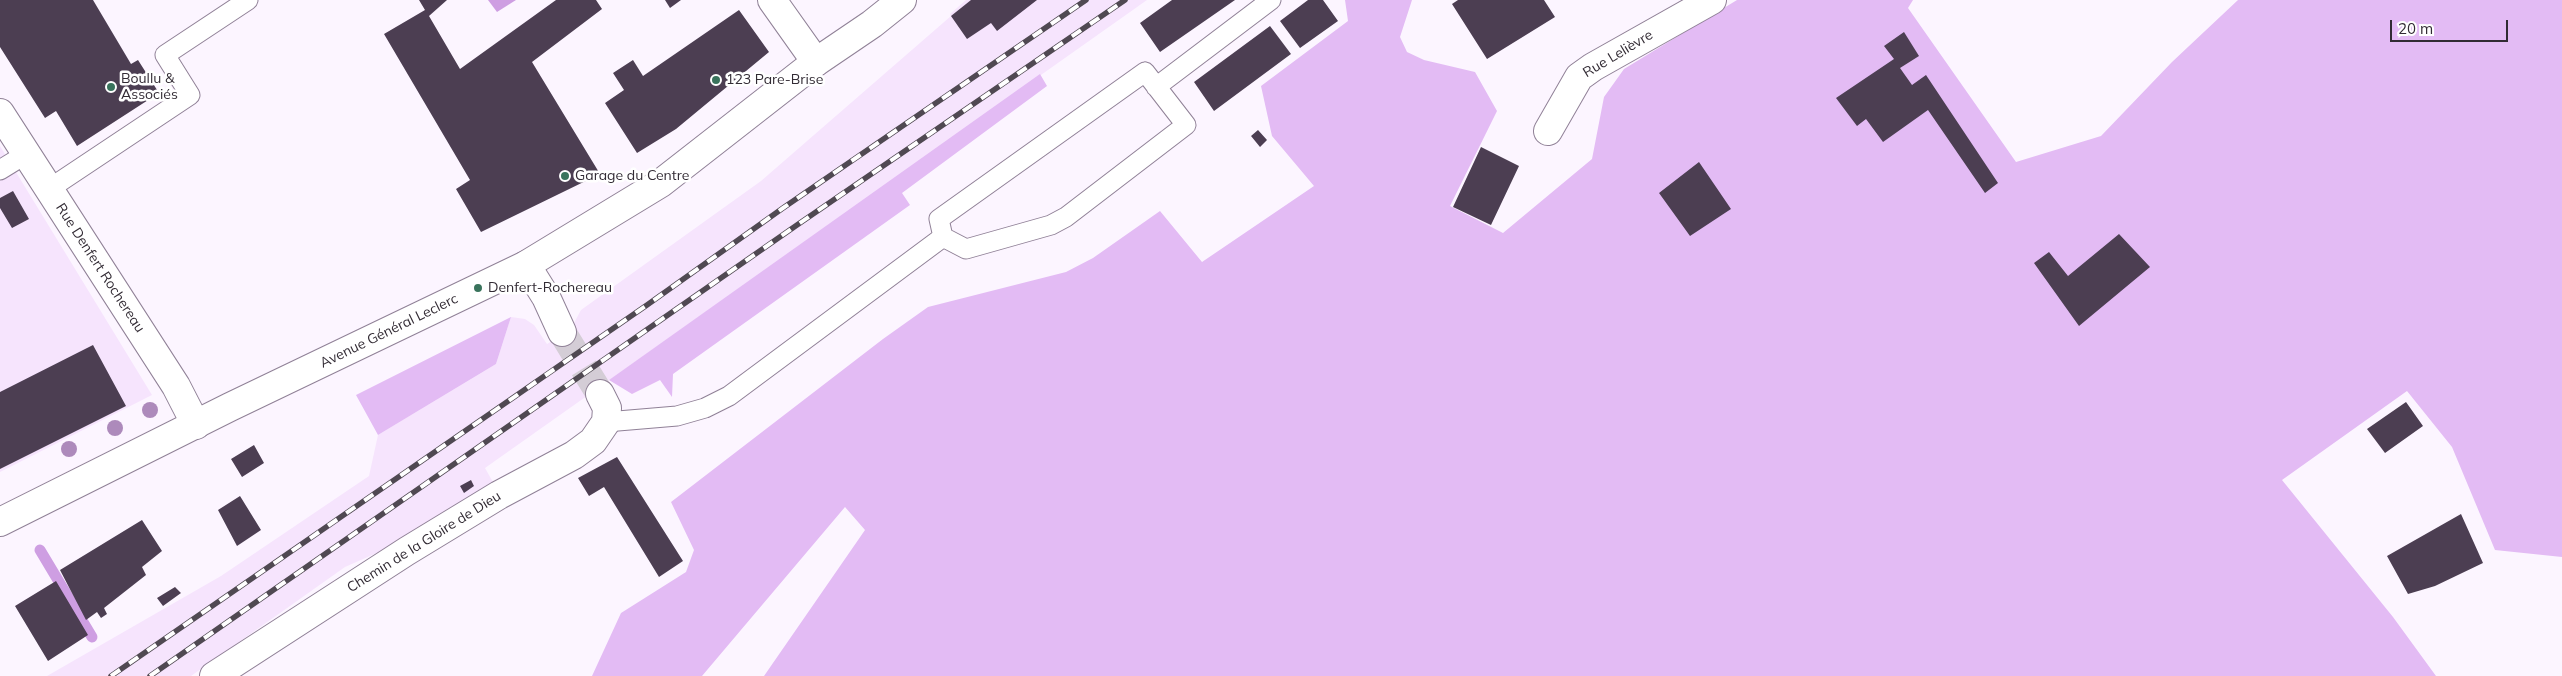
<!DOCTYPE html>
<html>
<head>
<meta charset="utf-8">
<style>
	body { margin:0 }
	#map { position:relative; width:2562px; height:676px; overflow:hidden; background:#fcf5ff; font-family:Mulish,sans-serif }
	canvas { display:block }
	.scale { position:absolute; left:2390px; top:20px; width:118px; height:22px; box-sizing:border-box; border:2px solid #322b34; border-top:0; padding-left:6px; font-size:15px; line-height:18px; white-space:nowrap; color:#322b34; -webkit-text-stroke:4px #fff; paint-order:stroke }
</style>
</head>
<body>
<div id="map">
<canvas width="2562" height="676"></canvas>
<div class="scale">20 m</div>
</div>
<script>
const c = document.querySelector('canvas').getContext('2d');
c.lineJoin = 'round';
function fill(path, color) { c.fillStyle = color; c.fill(path, 'evenodd'); }
const shape = rows => new Path2D(rows.map(r => 'M' + r).join(''));
function trace(path, color, width, dash) { c.strokeStyle = color; c.lineWidth = width; c.lineCap = dash ? 'butt' : 'round'; c.setLineDash(dash || []); c.stroke(path); }
function write(font, color, halo, rows, align = 'center') {
  c.font = font + ' Mulish,sans-serif'; c.lineWidth = 5; c.setLineDash([]); c.textBaseline = 'middle'; c.strokeStyle = halo; c.fillStyle = color; for (const [text, x, y, turn = 0] of rows) {
    c.save(); c.translate(x, y); c.rotate((+turn || 0) * Math.PI / 180); c.textAlign = isNaN(turn) ? turn : align; if (halo) c.strokeText(text, 0, 0); c.fillText(text, 0, 0); c.restore();
  }
}
const built = shape([
	[966,0,1147,0,485,468,494,484,415,536,345,567,191,676,47,676,221,576,369,476,378,435,496,364,511,317,525,319,534,325,547,344,575,327,574,323,581,310,761,181,951,16,950,14],
	[0,146,152,395,0,472]
]);
const green = shape([
	[1345,0,1412,0,1400,37,1407,52,1424,60,1475,72,1497,111,1450,206,1503,233,1592,159,1604,97,1624,69,1737,0,1913,0,1908,8,2016,162,2101,136,2172,62,2238,0,2562,0,2562,557,2495,550,2452,447,2407,391,2282,480,2393,617,2436,676,764,676,865,530,845,507,702,676,592,676,621,613,686,572,694,550,671,502,883,339,928,307,1066,272,1093,258,1160,211,1202,262,1314,186,1272,136,1261,86,1348,21],
	[1040,74,1047,86,902,193,910,205,673,374,672,397,660,380,632,394,609,380],
	[511,317,496,364,378,435,356,395]
]);
const water = shape([
	[488,0,516,0,497,12]
]);
const stream = shape([
	[40,550,92,637]
]);
const building = shape([
	[0,0,93,0,131,64,138,60,159,93,77,146,56,111,45,118,0,47],
	[419,0,447,0,429,16,460,69,556,0,596,0,602,9,532,62,600,174,481,232,456,189,470,180,384,34,425,10],
	[665,0,681,0,670,8],
	[971,0,1037,0,997,31,991,23,967,39,951,16],
	[1172,0,1235,0,1160,52,1140,23],
	[1308,0,1323,0,1338,21,1300,48,1280,21],
	[1458,0,1544,0,1555,17,1487,59,1452,4],
	[739,10,769,52,676,129,637,153,605,103,624,90,613,73,633,60,643,76],
	[1270,26,1291,54,1214,111,1194,82],
	[1904,32,1919,56,1900,68,1912,85,1926,75,1998,183,1985,193,1928,110,1883,142,1866,119,1857,126,1836,98,1894,59,1884,46],
	[1258,130,1267,140,1260,147,1251,136],
	[1481,147,1519,166,1491,225,1453,207],
	[1699,162,1731,209,1690,236,1659,193],
	[13,191,29,219,12,228,0,208,0,198],
	[2119,234,2150,267,2079,326,2034,263,2049,252,2068,276],
	[93,345,126,406,0,469,0,392],
	[2406,402,2423,426,2385,453,2367,429],
	[254,445,264,463,242,477,231,459],
	[617,457,683,561,659,577,604,487,589,496,578,478],
	[471,480,474,486,464,493,460,486],
	[240,496,261,530,237,546,218,510],
	[2461,514,2483,563,2435,586,2408,594,2387,556],
	[142,520,162,551,142,567,146,575,104,608,107,614,101,618,97,612,86,620,60,570],
	[56,581,88,635,48,661,15,606],
	[175,587,181,593,163,606,157,598]
]);
const streetTunnel = shape([
	[562,332,600,394]
]);
const lane = shape([
	[1145,72,1186,125,1066,217,1051,225,966,249,943,237,939,219,1145,72],
	[1156,87,1271,0],
	[0,170,26,154],
	[49,189,190,95,165,55,248,0],
	[606,422,677,416,705,408,729,396,943,237]
]);
const street = shape([
	[772,0,816,62],
	[0,113,176,386,196,425],
	[1548,131,1579,77,1593,67,1712,0],
	[526,265,546,297,562,332],
	[214,676,407,551,499,495,574,455,593,441,606,422,607,408,600,394]
]);
const secondary = shape([
	[0,522,230,407,526,265,661,183,816,62,872,24,902,0]
]);
const rail = shape([
	[111,676,647,305,783,208,1086,0],
	[150,676,797,225,1125,0]
]);
const trees = [
	[150,410],
	[115,428],
	[69,449]
];
const markers = [
	[716,80,5,"#39735c"],
	[111,87,5,"#39735c"],
	[565,176,5,"#39735c"],
	[478,288,5,"#39735c"]
];
const streetNames = [
	["Rue Lelièvre",1618,54,-31],
	["Rue Denfert Rochereau",100,268,57],
	["Avenue Général Leclerc",389,331,-26],
	["Chemin de la Gloire de Dieu",424,542,-32]
];
const poiNames = [
	["Boullu &",121,79],
	["Associés",121,95],
	["123 Pare-Brise",726,80],
	["Garage du Centre",575,176],
	["Denfert-Rochereau",488,288]
];
fill(built, '#f6e4fd');
fill(green, '#e3bbf4');
fill(water, '#ce9ee2');
trace(stream, '#ce9ee2', 11);
fill(building, '#4c3e52');
trace(streetTunnel, '#d4cdd6', 28, [28, 14]);
trace(lane, '#908197', 21);
trace(street, '#908197', 30);
trace(secondary, '#908197', 30);
trace(lane, '#fff', 19);
trace(street, '#fff', 28);
trace(secondary, '#fff', 28);
trace(rail, '#504952', 5.5);
trace(rail, '#fff', 4, [11]);
c.fillStyle = '#ad8abb';
for (const [x, y] of trees) { c.beginPath(); c.arc(x, y, 8, 0, 2 * Math.PI); c.fill(); }
for (const [x, y, r, color] of markers) { const dot = new Path2D(); dot.arc(x, y, r, 0, 2 * Math.PI); c.fillStyle = color; c.fill(dot); trace(dot, '#fff', 2); }
write('14px', '#322b34', '#fff', streetNames);
write('14px', '#322b34', '#fff', poiNames, 'left');
</script>
</body>
</html>
